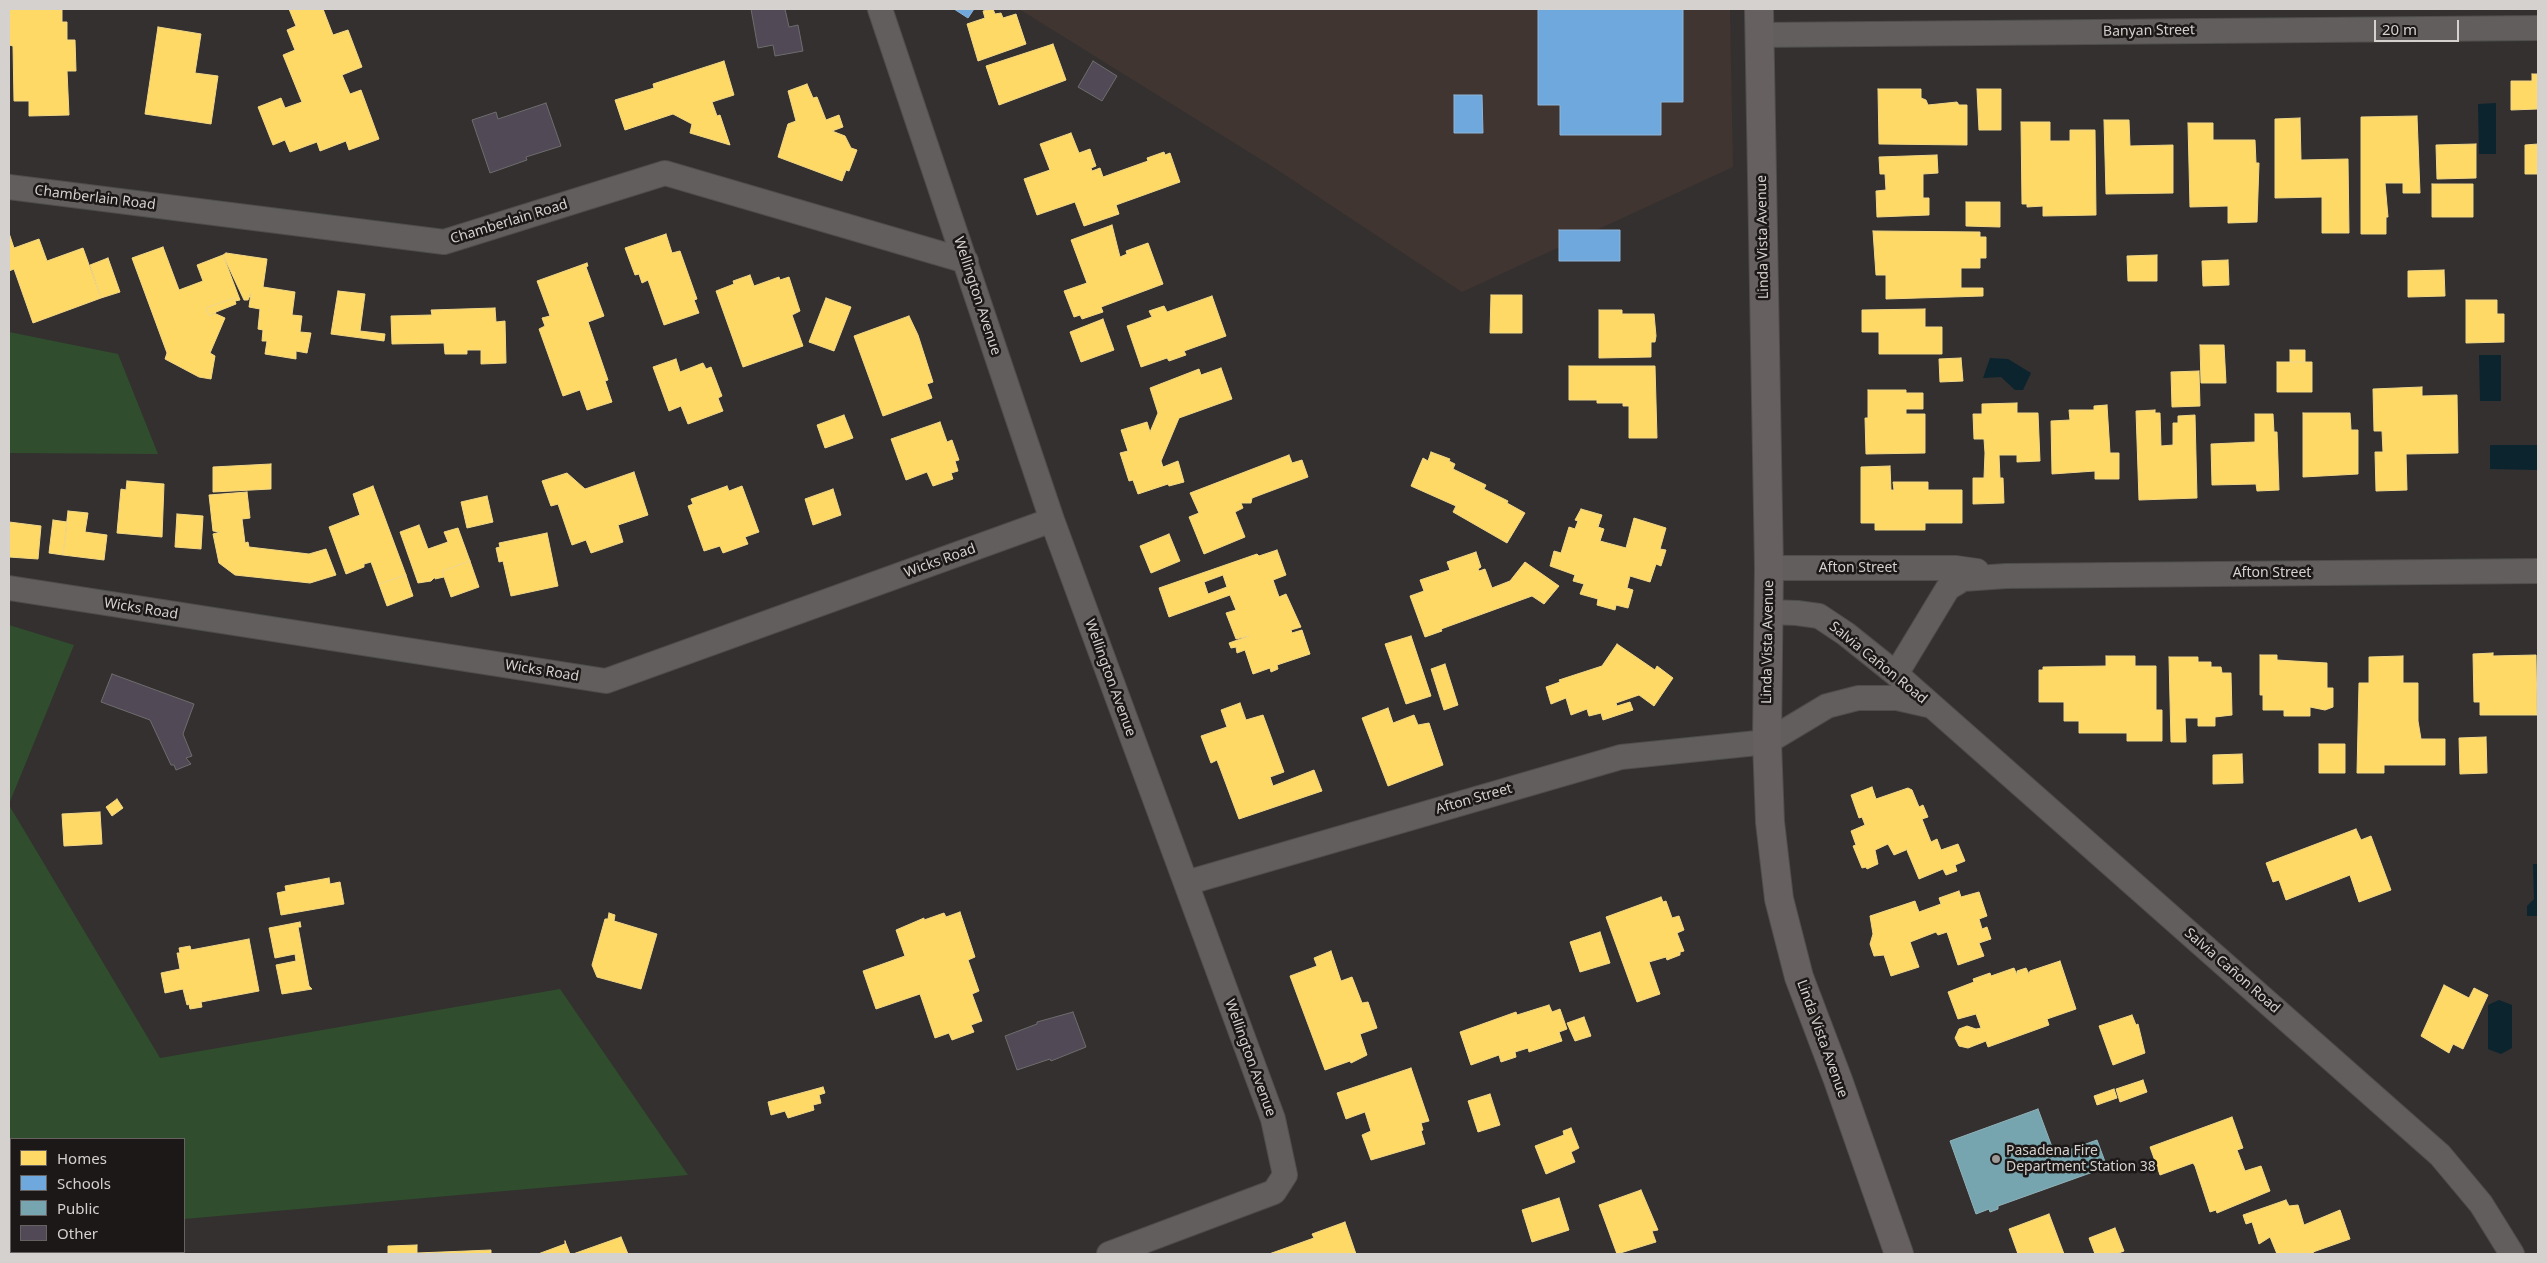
<!DOCTYPE html>
<html>
<head>
<meta charset="utf-8">
<style>
	body { margin:0 }
	#map { position:relative; width:2547px; height:1263px; overflow:hidden; background:#33302f; font-family:"Noto Sans",sans-serif }
	canvas { display:block }
	.frame { position:absolute; inset:0; border:10px solid #d5d1cf; pointer-events:none }
	.legend { position:absolute; left:10px; top:1138px; width:175px; height:115px; box-sizing:border-box; background:#1b1817; border:1px solid #656261; margin:0; padding:6px 9px; list-style:none; font-size:15px; color:#d5d1cf }
	.legend li { display:flex; align-items:center; gap:10px; height:25px }
	.legend b { width:25px; border:1px solid #656261 }
	.scale { position:absolute; left:2374px; top:20px; width:85px; height:22px; box-sizing:border-box; border:2px solid #d5d1cf; border-top:0; padding-left:6px; font-size:15px; line-height:18px; white-space:nowrap; color:#d5d1cf; -webkit-text-stroke:4px #1b1817; paint-order:stroke }
</style>
</head>
<body>
<div id="map">
<canvas width="2547" height="1263"></canvas>
<div class="frame"></div>
<ul class="legend">
<li><b style="height:14px;background:#ffd966"></b>Homes</li>
<li><b style="height:14px;background:#6fa8dc"></b>Schools</li>
<li><b style="height:14px;background:#76a5af"></b>Public</li>
<li><b style="height:14px;background:#514a56"></b>Other</li>
</ul>
<div class="scale">20 m</div>
</div>
<script>
const c = document.querySelector('canvas').getContext('2d');
c.lineJoin = 'round';
function fill(path, color) { c.fillStyle = color; c.fill(path, 'evenodd'); }
const shape = rows => new Path2D(rows.map(r => 'M' + r).join(''));
function trace(path, color, width, dash) { c.strokeStyle = color; c.lineWidth = width; c.lineCap = dash ? 'butt' : 'round'; c.setLineDash(dash || []); c.stroke(path); }
function write(font, color, halo, rows, align = 'center') {
  c.font = font + ' "Noto Sans",sans-serif'; c.lineWidth = 5; c.setLineDash([]); c.textBaseline = 'middle'; c.strokeStyle = halo; c.fillStyle = color; for (const [text, x, y, turn = 0] of rows) {
    c.save(); c.translate(x, y); c.rotate((+turn || 0) * Math.PI / 180); c.textAlign = isNaN(turn) ? turn : align; if (halo) c.strokeText(text, 0, 0); c.fillText(text, 0, 0); c.restore();
  }
}
const built = shape([
	[1019,9,1730,9,1733,167,1462,292,1273,167]
]);
const green = shape([
	[9,332,118,354,158,454,9,453],
	[9,625,74,645,9,804],
	[9,805,160,1058,560,989,688,1175,184,1219,184,1139,11,1139,11,1252,132,1252,130,1254,9,1254]
]);
const water = shape([
	[2496,103,2496,154,2479,154,2478,104],
	[2479,355,2501,355,2501,401,2480,401],
	[1990,358,2008,359,2031,373,2023,390,2015,390,2001,377,1983,378],
	[2490,445,2538,445,2538,470,2490,469],
	[2533,864,2538,864,2538,916,2527,916,2527,906,2534,899],
	[2499,1000,2512,1005,2512,1048,2501,1054,2488,1049,2488,1005]
]);
const homes = shape([
	[9,9,62,9,62,22,67,22,67,40,75,40,76,71,67,71,69,115,29,116,29,101,14,101,13,46,9,45,9,9],
	[289,9,323,9,333,35,348,30,362,67,342,75,350,94,361,90,379,139,349,150,346,141,320,151,317,142,290,152,285,140,273,145,258,107,281,98,285,108,302,102,283,55,295,50,287,30,296,26,289,9],
	[993,9,995,14,1001,13,1003,18,1016,14,1026,44,978,61,967,24,985,18,983,11,993,9],
	[158,27,201,34,195,73,218,76,211,124,145,114,158,27],
	[1053,44,1066,80,999,105,986,66,1053,44],
	[724,61,734,95,712,102,717,116,720,115,730,145,690,133,692,124,673,114,625,130,615,100,654,88,653,84,724,61],
	[2532,74,2538,74,2538,109,2511,110,2511,81,2532,81,2532,74],
	[807,84,813,98,817,97,826,120,839,115,843,127,832,131,845,136,851,148,857,150,849,171,846,170,842,181,778,157,788,124,796,121,788,91,807,84],
	[1878,89,1921,89,1921,98,1926,100,1928,105,1957,102,1959,105,1967,105,1967,145,1879,144,1878,89],
	[1977,89,2001,89,2001,130,1979,130,1977,89],
	[2417,116,2420,193,2403,193,2403,183,2385,183,2388,217,2386,217,2386,234,2361,234,2361,117,2417,116],
	[2300,118,2301,160,2348,159,2349,233,2322,233,2322,197,2275,198,2275,119,2300,118],
	[2104,120,2129,120,2130,146,2173,145,2173,193,2106,194,2104,120],
	[2021,122,2050,122,2050,141,2070,141,2070,130,2095,130,2096,215,2043,216,2043,206,2027,207,2027,204,2022,204,2021,122],
	[2188,123,2213,123,2213,140,2255,140,2256,163,2259,163,2257,222,2228,223,2228,206,2190,207,2188,123],
	[1071,133,1079,153,1090,149,1096,166,1091,168,1092,171,1100,168,1103,177,1148,161,1147,158,1164,152,1165,155,1170,153,1180,182,1116,205,1119,214,1084,226,1075,202,1037,215,1024,179,1050,170,1040,144,1071,133],
	[2476,144,2476,178,2437,179,2436,145,2476,144],
	[2538,144,2538,174,2525,174,2525,145,2538,144],
	[1937,155,1938,173,1923,174,1923,198,1929,198,1929,215,1877,217,1876,191,1886,190,1885,174,1880,174,1879,157,1937,155],
	[2432,184,2473,184,2473,217,2432,217,2432,184],
	[1966,202,2000,202,2000,227,1966,226,1966,202],
	[1112,225,1120,257,1127,254,1126,251,1148,243,1163,284,1101,307,1103,312,1082,319,1080,315,1074,317,1064,291,1087,283,1071,240,1112,225],
	[1873,231,1980,232,1980,237,1986,237,1986,258,1980,258,1980,268,1961,268,1961,288,1983,288,1983,296,1886,299,1886,275,1876,275,1873,231],
	[9,233,14,248,39,239,47,261,83,248,101,298,33,323,14,269,9,271,9,233],
	[666,234,672,253,680,251,697,299,694,300,699,313,664,325,648,280,642,283,639,274,635,275,625,248,666,234],
	[163,247,179,290,203,281,197,265,223,255,240,300,235,301,234,298,206,308,209,315,212,316,214,313,225,318,210,353,215,356,211,379,199,377,165,359,167,353,132,258,163,247],
	[226,253,267,259,263,287,295,292,292,315,302,316,300,332,311,333,307,353,296,351,296,359,265,354,267,341,262,341,263,330,258,329,260,309,249,307,251,293,248,300,244,300,223,255,226,253],
	[2157,255,2157,281,2128,281,2127,256,2157,255],
	[108,258,120,292,101,298,90,265,108,258],
	[2228,260,2229,285,2203,286,2202,261,2228,260],
	[587,263,588,266,586,267,604,316,588,322,608,380,605,381,612,402,587,410,580,390,563,396,539,329,545,326,542,318,550,316,537,281,587,263],
	[2444,270,2445,296,2408,297,2408,271,2444,270],
	[750,275,754,286,779,277,780,280,789,277,800,311,792,315,803,346,743,367,716,291,734,284,733,281,750,275],
	[338,291,365,294,360,331,385,334,384,341,331,334,338,291],
	[1491,295,1522,295,1522,333,1490,333,1491,295],
	[1212,296,1226,336,1184,351,1186,355,1169,361,1167,358,1141,367,1127,326,1152,317,1149,311,1164,306,1167,312,1212,296],
	[234,298,236,304,216,312,212,316,209,315,206,308,234,298],
	[826,298,851,307,834,351,809,342,826,298],
	[2466,300,2497,300,2497,314,2504,314,2504,342,2466,343,2466,300],
	[495,308,496,322,505,321,506,363,481,364,481,350,467,350,467,354,445,354,444,343,392,344,391,316,432,315,431,310,495,308],
	[1925,309,1925,327,1942,327,1942,354,1879,354,1879,332,1862,332,1862,310,1925,309],
	[1599,310,1622,310,1622,314,1654,314,1656,336,1655,342,1651,342,1651,357,1599,358,1599,310],
	[909,316,918,335,933,382,927,384,932,398,883,416,854,336,909,316],
	[1103,319,1114,350,1081,362,1070,332,1103,319],
	[2200,345,2224,345,2226,383,2201,383,2200,345],
	[2290,350,2305,350,2305,362,2290,362,2290,350],
	[1961,358,1963,381,1940,382,1939,359,1961,358],
	[676,359,680,372,703,363,706,369,711,367,722,396,718,398,723,411,688,424,681,406,669,411,653,367,676,359],
	[2277,362,2312,362,2312,392,2277,392,2277,362],
	[1569,366,1655,366,1657,438,1629,438,1629,406,1623,406,1623,403,1597,403,1597,400,1569,400,1569,366],
	[1221,368,1232,399,1179,418,1161,461,1163,467,1178,461,1184,482,1169,486,1168,484,1138,494,1133,480,1129,481,1120,453,1128,451,1121,430,1147,422,1150,432,1158,413,1150,388,1199,369,1201,375,1221,368],
	[2199,371,2200,406,2172,407,2171,372,2199,371],
	[2422,387,2422,396,2457,395,2458,453,2406,454,2407,490,2376,491,2375,452,2383,452,2382,431,2374,431,2373,389,2422,387],
	[1868,390,1906,390,1906,393,1923,393,1923,409,1906,409,1906,414,1925,414,1925,453,1866,454,1865,418,1868,418,1868,390],
	[2017,403,2017,413,2038,413,2040,461,2017,462,2017,455,1999,455,2000,478,2003,478,2004,503,1973,504,1973,478,1984,478,1985,453,1984,439,1974,439,1973,414,1982,414,1982,404,2017,403],
	[2107,405,2110,453,2119,453,2119,479,2095,479,2095,471,2052,474,2051,421,2070,420,2069,410,2094,410,2094,406,2107,405],
	[2155,410,2155,413,2160,413,2161,446,2173,445,2173,423,2178,423,2178,416,2195,415,2197,498,2139,500,2136,411,2155,410],
	[2303,413,2350,413,2351,430,2358,430,2358,474,2303,477,2303,413],
	[2255,414,2273,414,2274,432,2277,432,2279,490,2257,491,2256,484,2212,485,2211,444,2255,442,2255,414],
	[844,415,853,438,825,448,817,425,844,415],
	[940,422,947,442,952,440,959,460,955,461,958,471,951,473,953,479,933,486,927,472,906,480,891,439,940,422],
	[1431,452,1450,459,1449,461,1455,464,1453,469,1486,485,1484,489,1508,501,1507,503,1525,513,1507,543,1453,512,1456,506,1411,486,1423,458,1428,461,1431,452],
	[1289,455,1292,463,1302,460,1308,477,1252,498,1251,503,1241,503,1243,508,1235,512,1245,537,1204,554,1189,517,1199,513,1190,493,1289,455],
	[271,464,271,489,213,492,213,467,271,464],
	[1890,466,1891,490,1894,490,1893,482,1928,482,1928,490,1962,490,1962,523,1925,523,1925,530,1875,530,1875,523,1861,523,1861,467,1890,466],
	[634,472,648,515,618,525,623,542,591,553,586,540,572,545,558,504,551,506,542,481,567,473,585,489,634,472],
	[127,481,164,484,162,537,117,533,121,489,126,490,127,481],
	[373,486,406,575,379,584,371,562,364,564,364,567,346,574,329,527,360,515,353,494,373,486],
	[727,486,729,491,742,486,759,532,745,537,748,544,723,553,720,546,704,551,688,506,693,504,691,499,727,486],
	[833,489,841,515,813,525,805,499,833,489],
	[247,492,250,518,242,519,245,543,248,542,249,547,309,554,326,549,336,575,310,583,235,575,219,563,213,534,220,532,213,531,209,495,247,492],
	[487,496,493,522,467,528,461,502,487,496],
	[1581,509,1602,515,1598,527,1604,529,1600,541,1626,548,1634,518,1666,528,1660,549,1666,550,1661,566,1656,564,1650,582,1630,576,1627,588,1633,590,1628,608,1616,605,1615,610,1597,605,1598,599,1580,594,1584,584,1573,581,1575,575,1550,566,1554,551,1561,553,1569,527,1575,529,1578,521,1575,520,1581,509],
	[68,511,88,513,85,532,107,535,104,560,63,555,68,511],
	[177,514,203,516,201,549,175,547,177,514],
	[53,520,67,522,63,555,49,553,53,520],
	[9,522,41,526,38,559,9,557,9,522],
	[419,525,428,549,448,542,444,532,458,528,470,561,442,571,444,577,435,579,435,577,431,581,418,583,400,532,419,525],
	[547,533,558,586,511,596,503,561,499,562,496,548,500,547,499,543,547,533],
	[1169,534,1180,561,1151,573,1140,546,1169,534],
	[1277,550,1286,575,1273,580,1279,597,1286,594,1301,627,1291,630,1292,633,1302,630,1310,654,1277,665,1278,669,1271,672,1270,668,1253,674,1245,650,1237,653,1236,647,1231,648,1229,643,1249,636,1236,639,1226,613,1236,610,1230,595,1169,617,1159,588,1257,554,1259,556,1277,550],
	[1223,575,1227,587,1208,594,1204,582,1223,575],
	[1476,552,1481,567,1478,569,1479,571,1485,569,1492,588,1510,581,1525,562,1559,586,1544,604,1532,596,1441,629,1442,631,1425,637,1410,596,1424,591,1420,580,1450,570,1447,562,1476,552],
	[470,561,479,587,451,597,442,571,470,561],
	[406,575,413,596,387,606,379,584,406,575],
	[1411,636,1431,696,1406,704,1385,644,1411,636],
	[1617,644,1655,670,1657,666,1673,678,1654,706,1639,695,1616,703,1617,706,1630,702,1633,710,1603,720,1601,713,1589,716,1587,709,1571,715,1566,698,1551,704,1546,687,1560,682,1559,680,1602,666,1617,644],
	[2493,653,2493,656,2536,655,2537,715,2480,715,2480,702,2474,702,2473,654,2493,653],
	[2260,655,2277,655,2277,660,2327,663,2327,688,2333,688,2333,707,2325,710,2310,707,2310,716,2284,716,2284,710,2263,710,2263,695,2260,695,2260,655],
	[2106,656,2135,656,2135,666,2156,666,2156,710,2162,710,2162,741,2127,741,2127,733,2079,733,2079,721,2064,721,2064,702,2039,702,2039,670,2043,670,2043,667,2106,666,2106,656],
	[2403,656,2403,683,2418,683,2418,721,2421,739,2445,739,2445,765,2384,765,2384,773,2357,773,2359,683,2369,683,2369,657,2403,656],
	[2169,657,2198,657,2198,662,2211,662,2211,667,2221,667,2222,673,2231,673,2232,715,2215,717,2215,726,2198,726,2198,718,2185,718,2186,742,2171,742,2169,657],
	[1445,664,1458,705,1444,710,1431,669,1445,664],
	[1240,703,1246,720,1263,715,1284,772,1270,777,1273,786,1314,770,1322,791,1239,819,1217,760,1211,763,1201,736,1227,727,1221,710,1240,703],
	[1388,708,1393,723,1414,715,1418,725,1429,723,1443,765,1388,786,1362,718,1388,708],
	[2486,737,2487,773,2460,774,2459,738,2486,737],
	[2319,744,2345,744,2345,773,2319,773,2319,744],
	[2242,754,2243,783,2213,784,2213,755,2242,754],
	[1872,787,1876,799,1908,788,1912,790,1919,807,1923,805,1928,817,1922,819,1931,842,1937,839,1941,850,1958,844,1965,861,1955,865,1957,871,1946,875,1943,869,1919,879,1906,848,1906,850,1894,855,1888,844,1875,850,1878,864,1867,869,1866,867,1862,868,1853,846,1856,845,1851,831,1865,825,1862,817,1859,818,1851,795,1872,787],
	[117,799,123,808,112,816,106,807,117,799],
	[100,812,102,844,64,846,62,814,100,812],
	[2356,829,2361,840,2371,836,2391,890,2359,902,2350,875,2286,900,2279,880,2273,882,2266,863,2356,829],
	[329,878,330,884,340,882,344,904,281,915,277,893,286,891,285,886,329,878],
	[1959,891,1961,897,1979,892,1987,916,1979,919,1982,929,1987,927,1991,939,1979,943,1984,956,1958,965,1947,932,1938,935,1936,932,1910,942,1919,967,1891,976,1884,955,1874,956,1870,944,1873,934,1870,916,1915,901,1919,912,1941,904,1939,898,1959,891],
	[1661,897,1663,902,1666,901,1672,918,1679,916,1684,930,1677,933,1684,951,1680,952,1680,955,1667,960,1666,957,1649,962,1660,994,1637,1002,1606,917,1661,897],
	[960,912,975,957,968,960,979,991,972,994,982,1021,971,1025,974,1032,952,1040,949,1033,935,1038,920,994,876,1009,863,971,905,956,896,930,924,918,924,920,944,913,946,917,960,912],
	[609,913,615,915,614,921,657,934,641,989,597,977,592,965,605,919,608,919,609,913],
	[300,922,301,927,298,927,309,986,312,989,282,994,276,965,296,961,295,954,275,958,269,928,300,922],
	[1600,932,1610,963,1580,972,1570,942,1600,932],
	[249,939,259,991,201,1002,202,1007,190,1009,189,1004,187,1005,183,989,165,993,161,973,180,969,177,953,180,953,179,948,190,946,191,950,249,939],
	[1331,951,1341,981,1352,977,1362,1003,1368,1002,1377,1028,1360,1034,1367,1055,1351,1063,1350,1061,1325,1070,1290,976,1317,966,1314,958,1331,951],
	[2060,961,2076,1009,2047,1019,2049,1025,1988,1047,1986,1041,1968,1048,1959,1046,1955,1038,1959,1029,1967,1026,1976,1029,1981,1028,1976,1014,1958,1019,1948,992,1974,982,1973,979,1990,973,1991,976,2014,968,2017,975,2017,971,2026,968,2029,974,2030,971,2060,961],
	[2444,985,2469,998,2474,988,2488,995,2463,1049,2453,1044,2449,1053,2421,1036,2444,985],
	[1549,1005,1552,1012,1560,1009,1567,1029,1559,1032,1562,1041,1529,1052,1528,1048,1515,1052,1516,1057,1501,1062,1499,1055,1471,1065,1460,1032,1516,1012,1517,1015,1549,1005],
	[2132,1015,2136,1025,2138,1024,2145,1053,2113,1065,2099,1026,2132,1015],
	[1584,1017,1591,1036,1575,1041,1567,1023,1584,1017],
	[1411,1068,1429,1121,1421,1123,1423,1130,1421,1131,1425,1144,1371,1160,1362,1135,1371,1131,1365,1112,1346,1119,1337,1093,1411,1068],
	[2143,1080,2147,1092,2120,1102,2116,1089,2143,1080],
	[823,1087,825,1093,819,1095,821,1103,813,1105,814,1110,788,1118,785,1111,771,1115,768,1102,823,1087],
	[2114,1089,2117,1098,2097,1105,2094,1096,2114,1089],
	[1490,1094,1500,1125,1478,1132,1468,1101,1490,1094],
	[2232,1117,2243,1148,2237,1150,2245,1171,2261,1166,2270,1191,2217,1213,2216,1210,2210,1212,2195,1166,2193,1163,2160,1175,2150,1147,2232,1117],
	[1571,1128,1579,1148,1571,1152,1575,1162,1546,1174,1535,1146,1564,1135,1563,1131,1571,1128],
	[1641,1190,1658,1230,1652,1231,1656,1242,1617,1254,1599,1205,1641,1190],
	[1559,1198,1569,1230,1532,1242,1522,1210,1559,1198],
	[2286,1200,2289,1206,2298,1205,2304,1225,2340,1210,2350,1239,2313,1252,2314,1254,2277,1254,2270,1237,2259,1244,2252,1222,2246,1224,2243,1215,2286,1200],
	[2049,1214,2064,1254,2018,1254,2009,1229,2049,1214],
	[1345,1222,1356,1254,1269,1254,1314,1238,1312,1234,1345,1222],
	[2115,1228,2124,1251,2116,1254,2095,1254,2089,1238,2115,1228],
	[621,1237,628,1254,573,1254,621,1237],
	[565,1241,570,1254,538,1254,565,1244,565,1241],
	[417,1245,417,1253,491,1250,491,1254,384,1254,388,1254,388,1246,417,1245]
]);
const schools = shape([
	[954,9,974,9,968,18,954,9],
	[1538,9,1683,9,1683,102,1661,102,1661,135,1560,135,1560,105,1538,105,1538,9],
	[1454,95,1482,95,1483,133,1454,133,1454,95],
	[1559,230,1620,230,1620,261,1559,261,1559,230]
]);
const public = shape([
	[2038,1109,2055,1155,2097,1140,2107,1167,1998,1206,1998,1209,1990,1212,1989,1209,1976,1214,1950,1141,2038,1109]
]);
const building = shape([
	[751,9,785,9,789,27,798,25,803,51,775,56,773,45,758,48,751,9],
	[1093,61,1117,76,1102,101,1078,87,1093,61],
	[546,103,561,146,526,157,527,160,490,173,472,120,496,112,498,119,546,103],
	[112,674,194,704,183,734,192,756,186,758,191,764,176,770,174,765,171,765,150,720,101,702,112,674],
	[1073,1012,1086,1047,1051,1061,1050,1059,1017,1070,1005,1036,1037,1024,1037,1022,1073,1012]
]);
const street = shape([
	[880,9,1052,520,1273,1119,1285,1175,1274,1192,1133,1245,1136,1254],
	[1760,35,2538,28],
	[9,187,444,242,665,173,966,261],
	[1769,568,1956,568,1977,571],
	[9,588,606,681,1052,520],
	[1768,612,1797,613,1819,616,1846,634,1896,674,2440,1155,2481,1204,2512,1254],
	[1896,674,1948,588,1963,579,2006,576,2538,571],
	[1186,883,1621,757,1767,742,1827,706,1858,698,1897,698,1928,705],
	[1109,1254,1133,1245]
]);
const secondary = shape([
	[1759,9,1769,568,1767,742,1770,822,1779,899,1799,977,1838,1080,1899,1254]
]);
const markers = [
	[1996,1159,5,"#9c9997"]
];
const streetNames = [
	["Banyan Street",2149,31,-1],
	["Chamberlain Road",95,198,7],
	["Chamberlain Road",509,222,-17],
	["Linda Vista Avenue",1763,237,-91],
	["Wellington Avenue",977,296,72],
	["Wicks Road",940,561,-20],
	["Afton Street",1858,568],
	["Afton Street",2272,573],
	["Wicks Road",141,609,9],
	["Linda Vista Avenue",1768,642,-89],
	["Salvia Cañon Road",1878,663,39],
	["Wicks Road",542,671,9],
	["Wellington Avenue",1110,678,70],
	["Afton Street",1474,799,-16],
	["Salvia Cañon Road",2232,971,41],
	["Linda Vista Avenue",1822,1039,70],
	["Wellington Avenue",1250,1058,70]
];
const poiNames = [
	["Pasadena Fire",2006,1151],
	["Department Station 38",2006,1167]
];
fill(built, '#403531');
fill(green, '#304e2d');
fill(water, '#0b242e');
fill(homes, '#ffd966');
trace(homes, '#f2d786', 1);
fill(schools, '#6fa8dc');
trace(schools, '#8eb4d8', 1);
fill(public, '#76a5af');
trace(public, '#92b2b9', 1);
fill(building, '#514a56');
trace(building, '#6e6c6d', 1);
trace(street, '#4f4d4c', 26);
trace(secondary, '#4f4d4c', 30);
trace(street, '#615e5d', 24);
trace(secondary, '#676060', 28);
for (const [x, y, r, color] of markers) { const dot = new Path2D(); dot.arc(x, y, r, 0, 2 * Math.PI); c.fillStyle = color; c.fill(dot); trace(dot, '#1b1817', 2); }
write('14px', '#d5d1cf', '#1b1817', streetNames);
write('14px', '#d5d1cf', '#1b1817', poiNames, 'left');
</script>
</body>
</html>
